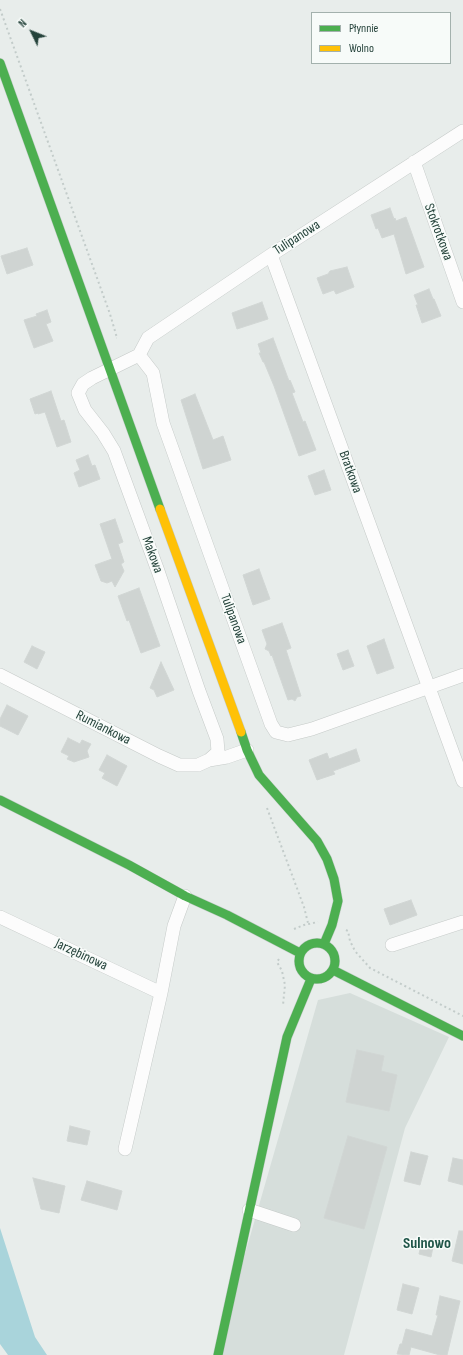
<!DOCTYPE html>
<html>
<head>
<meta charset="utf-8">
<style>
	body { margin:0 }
	#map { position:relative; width:463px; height:1355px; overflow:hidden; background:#e8edeb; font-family:"Sofia Sans Condensed",sans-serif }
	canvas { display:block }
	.legend { position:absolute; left:311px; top:12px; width:140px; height:52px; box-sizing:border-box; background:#f7fbf9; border:1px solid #a3b1ad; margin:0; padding:5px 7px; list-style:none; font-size:12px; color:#24423a }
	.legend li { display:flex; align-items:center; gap:8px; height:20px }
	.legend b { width:20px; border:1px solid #a3b1ad }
	.north { position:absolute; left:12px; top:12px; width:40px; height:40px; -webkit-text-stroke:3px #f7fbf9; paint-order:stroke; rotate:313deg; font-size:11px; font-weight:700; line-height:16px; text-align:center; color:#24423a }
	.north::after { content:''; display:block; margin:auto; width:14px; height:18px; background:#24423a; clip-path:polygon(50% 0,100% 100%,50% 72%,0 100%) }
</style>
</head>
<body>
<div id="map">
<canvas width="463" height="1355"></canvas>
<ul class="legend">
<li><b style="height:5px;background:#4caf50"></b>Płynnie</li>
<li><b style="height:5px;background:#ffc107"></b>Wolno</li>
</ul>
<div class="north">N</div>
</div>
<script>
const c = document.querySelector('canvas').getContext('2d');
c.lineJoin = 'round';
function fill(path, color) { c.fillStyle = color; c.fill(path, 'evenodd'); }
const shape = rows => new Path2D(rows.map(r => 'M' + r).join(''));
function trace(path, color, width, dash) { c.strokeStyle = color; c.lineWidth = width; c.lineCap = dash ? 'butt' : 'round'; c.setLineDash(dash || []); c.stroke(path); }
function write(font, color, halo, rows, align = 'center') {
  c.font = font + ' "Sofia Sans Condensed",sans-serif'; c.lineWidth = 3; c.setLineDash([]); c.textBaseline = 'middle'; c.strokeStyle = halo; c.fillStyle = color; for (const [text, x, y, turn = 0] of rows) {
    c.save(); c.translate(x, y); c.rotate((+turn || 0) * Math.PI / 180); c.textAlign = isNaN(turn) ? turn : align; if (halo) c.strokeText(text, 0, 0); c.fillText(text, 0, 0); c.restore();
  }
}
const built = shape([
	[350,993,449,1037,405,1128,344,1355,216,1355,318,1000]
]);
const water = shape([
	[0,1228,35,1337,47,1355,8,1355,0,1344]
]);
const building = shape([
	[390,208,394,219,395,218,396,221,406,217,424,267,406,274,394,234,382,238,378,228,376,229,371,215,390,208],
	[27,248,33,265,7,274,1,256,27,248],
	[347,267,354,287,336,294,334,290,323,294,317,278,328,274,330,271,347,267],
	[429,289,433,299,434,299,441,316,422,323,416,305,418,305,414,295,429,289],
	[262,302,268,319,237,329,232,313,262,302],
	[47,310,51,322,46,324,53,341,34,348,24,320,37,316,36,314,47,310],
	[273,338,289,381,290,380,295,392,292,393,303,422,305,421,316,450,299,456,274,386,264,362,263,362,259,353,261,353,258,344,273,338],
	[51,391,61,421,64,420,71,442,57,447,45,412,38,414,38,413,35,414,30,399,51,391],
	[195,394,213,440,223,436,231,460,203,469,181,400,195,394],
	[88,455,92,466,95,465,100,479,79,487,74,473,80,470,76,460,88,455],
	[324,470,331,490,315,495,308,476,324,470],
	[115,519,123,542,118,544,124,562,121,564,124,571,115,587,112,581,107,583,101,581,95,565,112,559,100,524,115,519],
	[259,569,270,599,253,605,243,575,259,569],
	[139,588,160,646,141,653,129,620,127,621,118,596,139,588],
	[282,623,291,648,286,650,301,696,297,697,295,701,292,699,288,700,272,655,271,656,269,651,265,649,267,644,262,630,282,623],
	[384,639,394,668,377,674,367,646,384,639],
	[32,646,45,652,37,669,24,662,32,646],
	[348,650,354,666,343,670,337,654,348,650],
	[161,662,174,690,157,697,154,690,150,688,161,662],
	[7,705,28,716,18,735,0,726,0,719,7,705],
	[68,738,80,744,82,740,91,744,87,751,89,757,74,762,67,759,69,756,61,752,68,738],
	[356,749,360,761,333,771,335,774,317,780,309,760,327,753,329,759,356,749],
	[107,755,127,766,117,786,102,778,105,773,99,770,107,755],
	[411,900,417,915,390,925,384,909,411,900],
	[357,1050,384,1056,381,1071,397,1075,389,1111,346,1102,357,1050],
	[70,1126,90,1131,87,1145,67,1141,70,1126],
	[348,1136,387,1147,364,1229,324,1218,348,1136],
	[411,1152,428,1156,420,1185,404,1181,411,1152],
	[453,1158,463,1160,463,1185,448,1181,453,1158],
	[33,1178,65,1186,59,1213,41,1209,33,1178],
	[87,1181,122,1191,117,1210,81,1200,87,1181],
	[459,1231,463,1231,463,1264,452,1261,459,1231],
	[422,1240,434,1242,431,1257,419,1254,422,1240],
	[403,1284,419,1288,412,1314,397,1310,403,1284],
	[440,1296,460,1301,447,1355,440,1355,411,1347,409,1355,397,1354,400,1344,402,1344,406,1329,432,1336,438,1315,436,1315,440,1296]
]);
const path = shape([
	[0,9,110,314,117,338,116,338],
	[267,808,304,907,308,923],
	[294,929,304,925,318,922],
	[346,930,348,931,350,941,355,951,370,968,463,1016],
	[279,959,277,962,282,971,285,985,283,1005]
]);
const street = shape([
	[414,162,463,302],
	[271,255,463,781],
	[139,355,153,373,163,423,271,724,276,732,288,735,312,729,463,675],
	[0,675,159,756,179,765,198,765,209,760,227,757,247,750],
	[209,760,218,752,217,739,199,691,158,571,114,451,103,433,85,410,78,393,83,384,92,378,139,355,148,338,271,255,463,131],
	[0,917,161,993],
	[392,945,463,922],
	[125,1149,161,993,174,926,185,896],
	[249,1210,294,1225]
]);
const fast = shape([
	[0,63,160,509],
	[241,732,247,750,259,775,317,841,327,859,334,879,338,901,332,925,324,944],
	[0,800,129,865,185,896,227,915,300,953],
	'299 961a18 18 0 1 1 36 0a18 18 0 1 1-36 0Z',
	[333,970,463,1036],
	[218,1355,287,1037,311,979]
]);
const slow = shape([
	[160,509,241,732]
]);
const streetNames = [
	["Stokrotkowa",438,232,70],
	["Tulipanowa",297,238,-33],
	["Bratkowa",350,472,70],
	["Makowa",152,555,70],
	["Tulipanowa",233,619,70],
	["Rumiankowa",103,728,27],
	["Jarzębinowa",81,955,25]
];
const quarterNames = [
	["Sulnowo",427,1244]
];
fill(built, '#d6dedb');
fill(water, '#a9d4db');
fill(building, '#cfd4d2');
trace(building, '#d1d6d4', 1);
trace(street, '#c5cac8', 14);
trace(fast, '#c3cbc8', 10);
trace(slow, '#c3cbc8', 10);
trace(path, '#c3ccca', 2, [2, 3]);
trace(street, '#fcfcfc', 13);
trace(fast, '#4caf50', 9);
trace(slow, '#ffc107', 9);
write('14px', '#24423a', '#f7fbf9', streetNames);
write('bold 16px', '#1f5548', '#f7fbf9', quarterNames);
</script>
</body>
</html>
